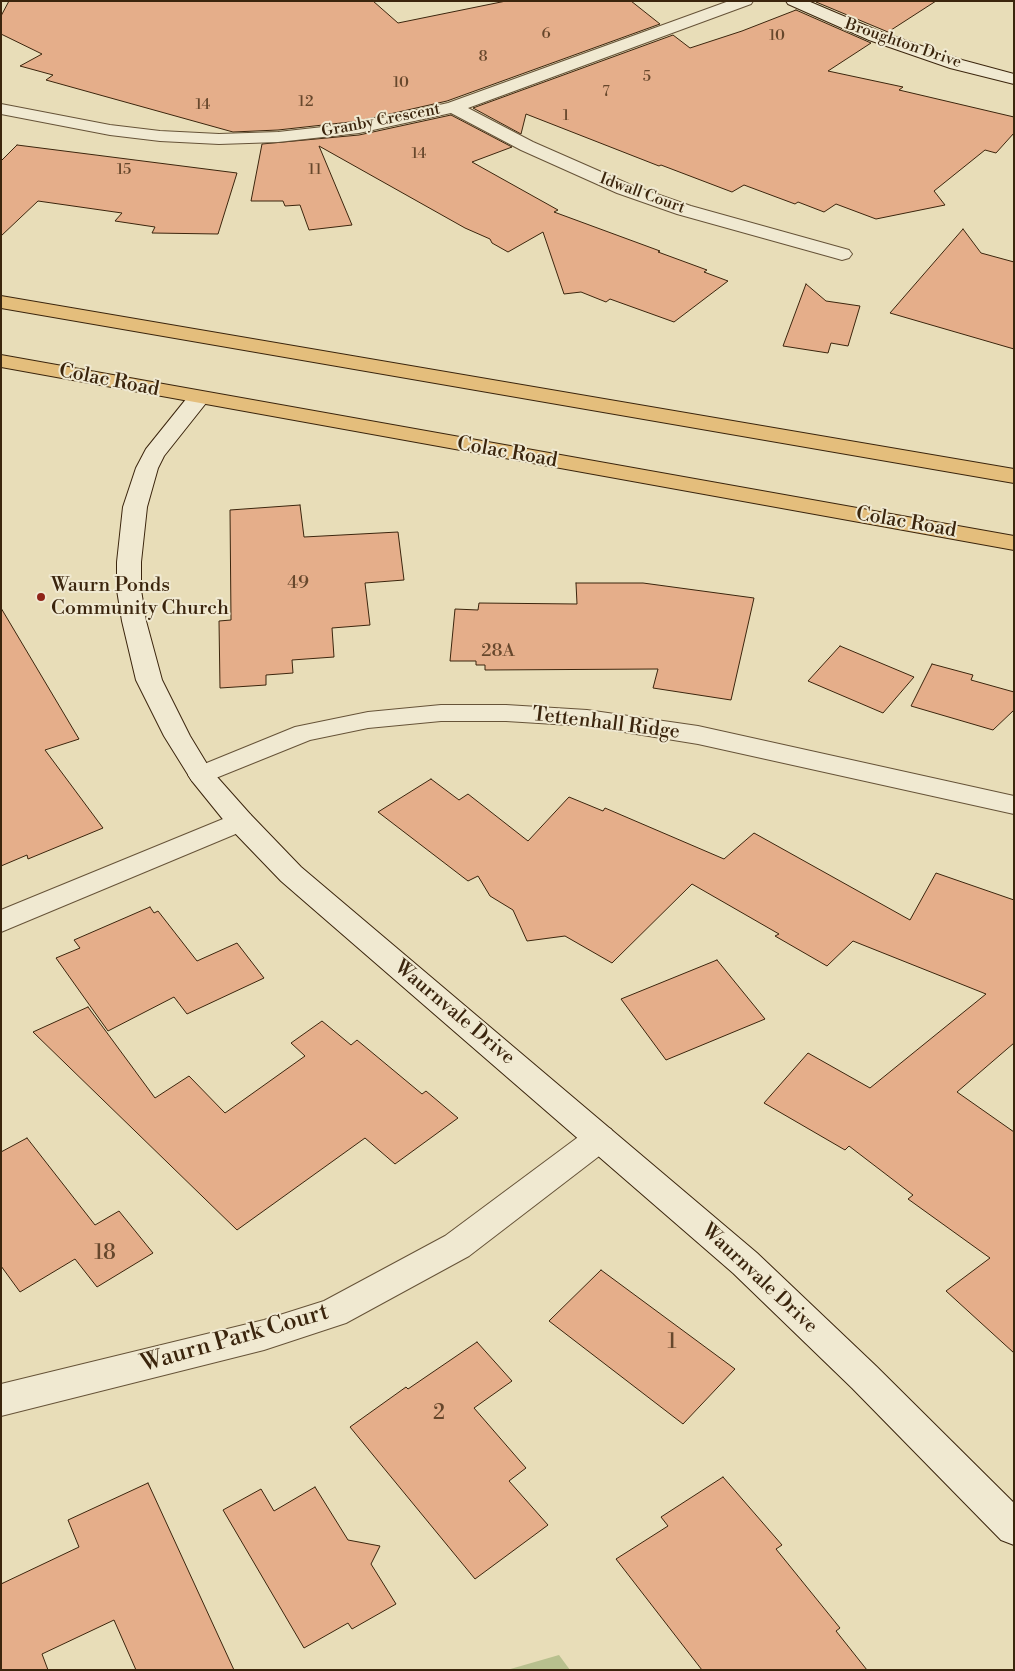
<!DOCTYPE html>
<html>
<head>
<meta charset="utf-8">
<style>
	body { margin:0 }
	#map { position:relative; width:1015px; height:1671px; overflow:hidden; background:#e8ddb8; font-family:"Libre Bodoni",serif }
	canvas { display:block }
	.frame { position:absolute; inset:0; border:2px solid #3b250d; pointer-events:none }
</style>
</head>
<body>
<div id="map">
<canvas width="1015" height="1671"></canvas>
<div class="frame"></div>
</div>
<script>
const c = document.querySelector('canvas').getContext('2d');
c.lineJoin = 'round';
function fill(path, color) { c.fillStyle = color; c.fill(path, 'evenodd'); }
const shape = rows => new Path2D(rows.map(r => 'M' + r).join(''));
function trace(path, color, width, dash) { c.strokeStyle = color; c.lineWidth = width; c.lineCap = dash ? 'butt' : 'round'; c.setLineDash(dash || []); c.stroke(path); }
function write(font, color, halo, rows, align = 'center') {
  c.font = font + ' "Libre Bodoni",serif'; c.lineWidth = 4; c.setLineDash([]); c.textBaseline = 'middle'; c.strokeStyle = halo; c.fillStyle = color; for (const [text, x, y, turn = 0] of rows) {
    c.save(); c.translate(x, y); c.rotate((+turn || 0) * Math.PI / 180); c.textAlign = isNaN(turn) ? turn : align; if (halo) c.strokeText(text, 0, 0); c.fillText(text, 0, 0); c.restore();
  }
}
const green = shape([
	[559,1655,570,1670,507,1670]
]);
const building = shape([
	[9,1,373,1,398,23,506,1,631,1,660,24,447,101,359,121,278,130,233,132,46,80,53,75,20,66,42,54,1,34,1,16,9,1],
	[818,1,936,1,888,32,816,2,818,1],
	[796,10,871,43,828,71,903,87,899,90,1014,117,1014,133,996,153,985,150,934,191,945,205,876,219,836,204,824,212,798,202,795,204,744,185,732,192,661,165,659,166,526,114,521,134,473,108,673,35,690,48,742,31,796,10],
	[451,115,512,147,472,162,558,210,554,212,660,251,658,252,707,270,704,272,728,281,674,322,610,299,606,302,581,292,564,294,543,232,508,252,492,243,490,239,465,228,319,146,352,225,309,230,300,205,285,206,283,201,251,201,262,144,359,135,451,115],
	[17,145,237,173,218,234,152,233,155,227,115,221,122,213,38,201,1,236,1,161,17,145],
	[963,229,981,253,1014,262,1014,349,890,313,963,229],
	[806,284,826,301,860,306,848,346,831,343,828,353,783,346,806,284],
	[300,505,304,537,398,532,404,580,365,583,370,625,332,628,334,657,292,660,293,673,266,675,266,685,220,688,219,621,231,620,230,510,300,505],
	[576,583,643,583,754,598,731,700,653,688,658,669,485,670,485,665,476,665,476,661,450,661,455,609,478,610,479,603,577,604,576,583],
	[1,608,79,739,45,750,103,828,28,859,27,855,1,866,1,608],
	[840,646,914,677,883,713,808,681,840,646],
	[932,664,973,675,971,680,1014,692,1014,710,993,730,911,706,932,664],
	[431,779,459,800,468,794,528,841,569,797,603,811,605,808,724,859,754,833,910,920,936,873,1014,900,1014,1043,957,1092,1014,1132,1014,1353,946,1291,990,1258,908,1199,913,1195,849,1146,845,1150,764,1103,808,1053,870,1088,986,994,853,941,827,966,775,936,779,934,692,884,612,963,565,936,527,941,513,910,490,896,478,876,468,881,378,812,431,779],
	[150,907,154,913,158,911,197,961,237,943,264,978,187,1014,174,997,108,1031,56,958,80,948,74,940,150,907],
	[717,960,765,1019,666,1060,621,999,717,960],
	[88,1007,155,1098,189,1076,225,1113,305,1056,291,1043,322,1021,351,1045,357,1040,422,1094,426,1091,458,1118,395,1164,365,1138,237,1230,33,1032,88,1007],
	[27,1138,95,1225,119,1211,153,1253,97,1287,75,1259,20,1292,1,1266,1,1152,27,1138],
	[601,1270,735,1369,683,1424,549,1321,601,1270],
	[477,1342,512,1381,474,1408,526,1468,509,1481,548,1525,475,1579,350,1427,406,1387,408,1389,477,1342],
	[723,1477,782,1545,776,1549,840,1628,836,1631,867,1670,702,1670,616,1559,668,1526,661,1517,723,1477],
	[148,1483,234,1670,136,1670,114,1620,42,1654,48,1670,1,1670,1,1584,79,1547,68,1520,148,1483],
	[315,1487,348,1540,380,1546,371,1564,396,1604,352,1629,348,1623,304,1648,223,1510,261,1489,274,1511,315,1487]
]);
const lane = shape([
	[240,812,250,814,254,821,250,828,1,932,1,910,240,812]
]);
const street = shape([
	[729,1,753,1,751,4,468,108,533,142,631,185,691,206,849,250,852,254,849,258,842,260,835,258,677,214,617,193,521,150,451,113,359,133,278,142,219,144,160,141,110,135,1,114,1,104,110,125,160,131,219,134,278,132,359,123,448,103,729,1],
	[441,705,506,705,587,710,698,726,1014,796,1014,814,698,744,587,726,506,721,441,721,368,728,310,740,201,784,192,781,188,775,192,769,295,727,368,712,441,705],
	[600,1125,611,1129,616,1138,611,1147,469,1256,346,1323,264,1350,1,1416,1,1384,264,1320,324,1301,445,1236,589,1129,600,1125]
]);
const secondary = shape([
	[786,1,808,1,881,32,962,60,1014,74,1014,84,950,68,869,40,788,4,786,1],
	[199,392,207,393,210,398,164,456,158,468,147,507,141,562,141,590,146,621,162,680,190,736,210,769,250,814,301,867,757,1253,876,1366,1014,1503,1014,1545,1001,1540,852,1388,733,1273,281,881,230,828,192,781,164,736,136,680,122,621,117,590,117,562,123,507,136,468,146,449,191,393,199,392]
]);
const highway = shape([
	[1,296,1014,469,1014,483,1,308,1,296],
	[1,355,1014,536,1014,550,1,367,1,355]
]);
const markers = [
	[41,597,5,"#8f2418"]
];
const farNumbernames = [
	["6",546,34],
	["10",777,36],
	["8",483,57],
	["5",647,77],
	["10",401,83],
	["7",606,92],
	["12",306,102],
	["14",203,105],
	["1",566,116],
	["14",419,154],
	["15",124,170],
	["11",315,170]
];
const farStreetnames = [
	["Broughton Drive",903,44,19],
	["Granby Crescent",381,121,-11],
	["Idwall Court",642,194,20]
];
const numberNames = [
	["49",298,584],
	["28A",498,652]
];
const streetNames = [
	["Colac Road",109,381,11],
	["Colac Road",507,453,10],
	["Colac Road",906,523,10],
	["Tettenhall Ridge",606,724,7],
	["Waurnvale Drive",454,1013,40],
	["Waurnvale Drive",759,1279,43]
];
const poiNames = [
	["Waurn Ponds",51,586],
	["Community Church",51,609]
];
const nearNumbernames = [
	["18",105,1254],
	["1",672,1343],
	["2",439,1414]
];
const nearStreetnames = [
	["Waurn Park Court",235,1339,-16]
];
fill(green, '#b8c08e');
fill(building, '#e5ae8a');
trace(building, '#3b250d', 1);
trace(lane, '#665338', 2);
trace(street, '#665338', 2);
trace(secondary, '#3b250d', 2);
trace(highway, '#3b250d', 2);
fill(lane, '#f0e9d1');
fill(street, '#f0e9d1');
fill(secondary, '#f0e9d1');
fill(highway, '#e4be7c');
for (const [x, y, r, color] of markers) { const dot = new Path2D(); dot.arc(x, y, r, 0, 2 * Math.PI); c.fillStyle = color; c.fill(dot); trace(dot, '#f0e9d1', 2); }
write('15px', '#66472c', null, farNumbernames);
write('16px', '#3b250d', '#f0e9d1', farStreetnames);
write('18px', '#66472c', null, numberNames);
write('20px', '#3b250d', '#f0e9d1', streetNames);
write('20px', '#3b250d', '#f0e9d1', poiNames, 'left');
write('21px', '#66472c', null, nearNumbernames);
write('24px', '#3b250d', '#f0e9d1', nearStreetnames);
</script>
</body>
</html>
